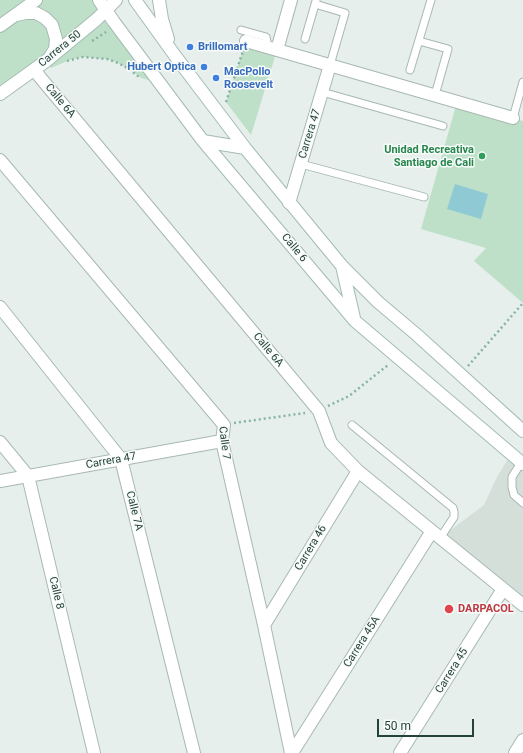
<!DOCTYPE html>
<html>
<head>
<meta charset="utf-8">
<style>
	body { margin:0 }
	#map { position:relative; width:523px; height:753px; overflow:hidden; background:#e6efeb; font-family:Roboto,sans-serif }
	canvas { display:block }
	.scale { position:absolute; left:377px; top:719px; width:97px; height:18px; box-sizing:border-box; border:2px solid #24423a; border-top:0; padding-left:5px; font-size:12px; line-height:14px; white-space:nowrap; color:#24423a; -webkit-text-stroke:3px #f7fbf9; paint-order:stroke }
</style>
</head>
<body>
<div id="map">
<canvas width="523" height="753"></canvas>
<div class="scale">50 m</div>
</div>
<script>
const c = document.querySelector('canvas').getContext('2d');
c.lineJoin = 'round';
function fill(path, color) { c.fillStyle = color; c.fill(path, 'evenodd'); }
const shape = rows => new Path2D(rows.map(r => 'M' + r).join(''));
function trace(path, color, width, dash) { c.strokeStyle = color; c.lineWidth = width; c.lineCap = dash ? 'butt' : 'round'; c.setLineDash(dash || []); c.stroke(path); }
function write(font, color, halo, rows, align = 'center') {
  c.font = font + ' Roboto,sans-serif'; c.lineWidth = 3; c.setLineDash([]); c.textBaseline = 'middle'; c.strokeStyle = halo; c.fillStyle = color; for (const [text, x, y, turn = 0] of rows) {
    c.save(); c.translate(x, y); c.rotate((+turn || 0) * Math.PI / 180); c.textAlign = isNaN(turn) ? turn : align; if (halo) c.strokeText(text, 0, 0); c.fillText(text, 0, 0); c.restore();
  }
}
const built = shape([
	[511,454,523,464,523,605,440,538,484,505,497,477]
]);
const green = shape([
	[0,0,99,0,160,83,141,78,129,69,118,63,107,59,83,57,72,59,51,68,47,61,0,94],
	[246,41,277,50,251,135,226,102],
	[457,102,523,121,523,303,474,261,486,248,421,229]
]);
const water = shape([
	[455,184,488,194,481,219,447,209]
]);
const path = shape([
	[92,41,106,32],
	[67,61,83,57,107,59,118,63,129,69,139,77],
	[226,102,243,51],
	[468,366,523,303],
	[328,406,349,396,388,365],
	[234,423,305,413]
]);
const service = shape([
	[315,4,345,13,330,65],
	[241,30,266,37,268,47],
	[305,39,316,1],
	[419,41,448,49,435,95],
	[410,70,431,0],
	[322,92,443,126],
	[513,118,523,82],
	[301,164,424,197],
	[352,425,453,508,454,512,454,517,440,538],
	[521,463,512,477,512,487,514,495,523,503]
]);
const minor = shape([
	[246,41,513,118],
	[277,50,291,0],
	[35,69,39,76,319,411,331,443,358,471,523,605],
	[0,160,224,425,222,441,264,625,291,753],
	[289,203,330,65],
	[0,307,121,459,194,753],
	[0,442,28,476,94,753],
	[0,481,222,441],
	[264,625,358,471],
	[292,753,432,531],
	[400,753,503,589]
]);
const secondary = shape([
	[99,0,114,22,203,141,355,321,523,464],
	[135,0,176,57,245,148,342,266,378,302,417,335,523,431],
	[159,0,162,19,168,39],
	[16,15,26,13,36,13,45,18,52,25,56,39,55,49,50,57],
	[0,26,36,0],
	[0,94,46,61,97,19,116,0],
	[203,141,245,148],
	[342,266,354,318],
	[515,753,523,740]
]);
const markers = [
	[190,47,4,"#3f7fe0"],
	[204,67,4,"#3f7fe0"],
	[216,78,4,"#3f7fe0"],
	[482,156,4,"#2e9e5b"],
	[449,609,5,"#e0444e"]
];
const shopNames = [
	["Brillomart",198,47],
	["Hubert Optica",196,67,"right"],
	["MacPollo",224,72],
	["Roosevelt",224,85]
];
const streetNames = [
	["Carrera 50",60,49,-39],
	["Calle 6A",60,101,50],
	["Carrera 47",310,134,-73],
	["Calle 6",294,248,50],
	["Calle 6A",268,350,50],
	["Calle 7",224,443,83],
	["Carrera 47",111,461,-10],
	["Calle 7A",134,511,76],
	["Carrera 46",311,548,-59],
	["Calle 8",56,593,77],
	["Carrera 45A",362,642,-58],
	["Carrera 45",452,671,-58]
];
const leisureNames = [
	["Unidad Recreativa",474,150],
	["Santiago de Cali",474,163]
];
const healthNames = [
	["DARPACOL",458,609]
];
fill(built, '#d4dfda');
fill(green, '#bfe0c8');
fill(water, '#8ec9d4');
trace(service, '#a8b8b2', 9);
trace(minor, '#a8b8b2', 14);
trace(secondary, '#a4bbb3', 14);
trace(path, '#86b3a5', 2.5, [2, 3]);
trace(service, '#fff', 7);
trace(minor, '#fff', 12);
trace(secondary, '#fff', 12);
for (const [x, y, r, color] of markers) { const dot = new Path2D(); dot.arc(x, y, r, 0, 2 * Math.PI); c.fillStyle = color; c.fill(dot); trace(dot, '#f7fbf9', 1.5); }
write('bold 11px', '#366cbe', '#f7fbf9', shopNames, 'left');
write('11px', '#24423a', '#f7fbf9', streetNames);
write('bold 11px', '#27864d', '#f7fbf9', leisureNames, 'right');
write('bold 11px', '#be3a42', '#f7fbf9', healthNames, 'left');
</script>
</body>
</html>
